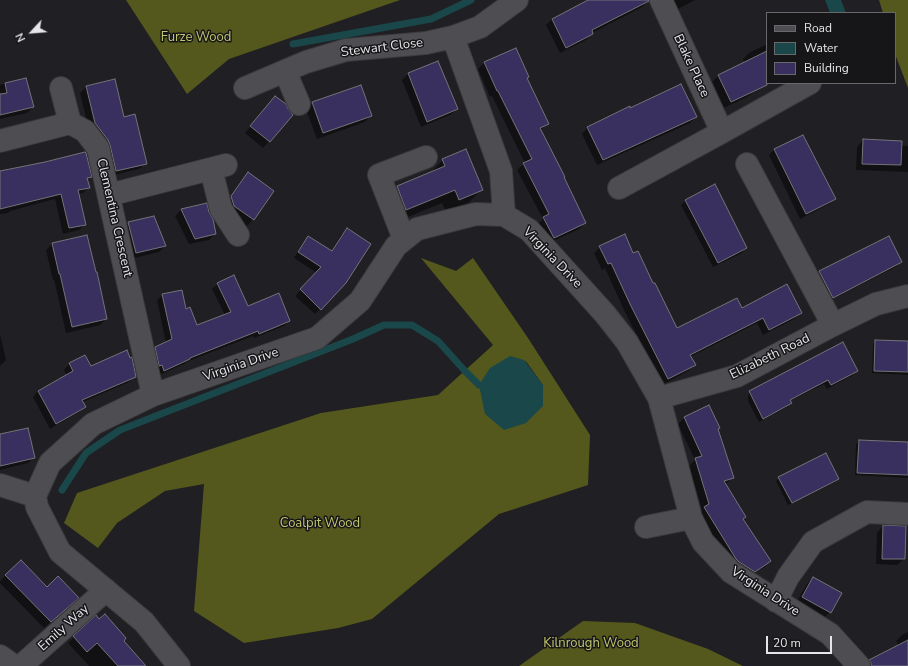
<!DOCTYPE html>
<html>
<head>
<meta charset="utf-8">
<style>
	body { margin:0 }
	#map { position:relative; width:908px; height:666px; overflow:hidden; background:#201f23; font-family:"Nunito Sans",sans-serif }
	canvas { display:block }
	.legend { position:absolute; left:766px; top:12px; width:130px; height:72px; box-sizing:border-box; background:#161619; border:1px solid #69696c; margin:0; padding:5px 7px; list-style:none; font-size:12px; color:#e6e6e8 }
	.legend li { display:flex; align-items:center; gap:8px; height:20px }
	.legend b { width:20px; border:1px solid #69696c }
	.north { position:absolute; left:12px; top:12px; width:40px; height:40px; -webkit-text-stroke:3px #161619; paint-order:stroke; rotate:244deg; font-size:11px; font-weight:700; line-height:16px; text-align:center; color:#e6e6e8 }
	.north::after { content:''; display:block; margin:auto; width:14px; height:18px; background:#e6e6e8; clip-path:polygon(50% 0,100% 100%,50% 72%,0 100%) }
	.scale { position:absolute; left:766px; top:636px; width:66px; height:18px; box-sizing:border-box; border:2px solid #e6e6e8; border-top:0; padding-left:5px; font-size:12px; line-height:14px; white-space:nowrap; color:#e6e6e8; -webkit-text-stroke:3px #161619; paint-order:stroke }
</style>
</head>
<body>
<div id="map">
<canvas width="908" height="666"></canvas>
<ul class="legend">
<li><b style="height:5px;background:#4e4d51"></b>Road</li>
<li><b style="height:11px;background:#1a4749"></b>Water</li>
<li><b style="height:11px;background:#39305f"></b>Building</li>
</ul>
<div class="north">N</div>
<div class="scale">20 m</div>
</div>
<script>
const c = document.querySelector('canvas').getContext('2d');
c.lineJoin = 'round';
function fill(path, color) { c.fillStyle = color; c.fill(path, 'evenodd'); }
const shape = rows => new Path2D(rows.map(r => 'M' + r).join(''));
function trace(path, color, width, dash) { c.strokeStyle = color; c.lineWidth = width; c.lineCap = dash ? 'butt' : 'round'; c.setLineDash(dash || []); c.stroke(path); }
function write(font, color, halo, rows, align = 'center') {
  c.font = font + ' "Nunito Sans",sans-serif'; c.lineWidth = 3; c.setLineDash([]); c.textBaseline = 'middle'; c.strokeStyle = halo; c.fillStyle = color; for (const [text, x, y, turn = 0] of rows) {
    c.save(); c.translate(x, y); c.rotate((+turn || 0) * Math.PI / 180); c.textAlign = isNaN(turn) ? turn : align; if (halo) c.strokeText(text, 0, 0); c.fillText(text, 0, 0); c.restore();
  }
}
const forest = shape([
	[126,0,400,0,229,59,187,94],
	[879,0,908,0,908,88,895,54,895,13,883,13],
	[421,258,456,271,473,258,528,338,590,435,588,485,499,514,372,619,338,628,244,643,194,611,204,484,165,491,117,523,98,548,64,523,77,493,321,413,438,395,493,345],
	[525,360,543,385,543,406],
	[583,621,635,623,708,649,743,666,519,666]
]);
const water = shape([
	[825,0,841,0,846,13,830,13],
	[510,356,524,360,543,385,543,406,526,423,504,430,485,414,479,385,490,368]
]);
const shadow = shape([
	[591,0,648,0,648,1,642,7,592,33,586,40,560,53,546,25,552,19],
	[666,0,695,0,672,12],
	[767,44,767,79,749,96,724,108,712,82,718,76,745,63,743,59,749,53],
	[516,49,526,79,548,123,540,131,585,223,579,229,547,244,538,224,543,219,517,170,525,163,492,96,490,97,478,69,484,63],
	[408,74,457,109,450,115,421,127,402,80],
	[25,79,33,107,27,113,0,119,0,85],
	[86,87,123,118,146,163,139,169,110,176,89,130,80,93],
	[313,103,371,115,365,122,317,139,306,109],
	[269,104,291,115,263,148,245,133],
	[696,117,690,123,597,165,582,134,588,127],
	[802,136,835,199,829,204,800,219,769,155,774,150],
	[863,140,908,146,908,172,856,170,857,147],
	[443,160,482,189,468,203,446,212,442,203,393,223,384,200,397,187,429,174],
	[0,172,90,176,87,180,89,187,83,193,78,194,85,224,79,230,63,234,55,199,10,211,8,213,0,214],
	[248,174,273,191,253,219,247,226,228,212,225,203,242,180],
	[685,201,746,248,742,253,713,267,681,205],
	[206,204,215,234,209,240,189,244,175,216,181,210],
	[129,223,165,246,159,252,130,259,123,229],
	[347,229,320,309,315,314,295,296,317,273,294,258,303,243,309,237,331,252,341,235],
	[52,244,106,319,100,325,66,333,54,279,53,280,46,250],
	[600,247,633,254,653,285,677,330,741,309,801,313,794,319,763,335,757,323,690,357,694,365,688,371,662,385,624,310,605,268,602,270,594,253],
	[901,262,897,266,829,301,816,276,820,272],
	[218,284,248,307,289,321,284,326,254,338,253,336,186,362,184,364,159,375,150,353,156,347,166,343,157,300,163,295,185,310,197,326,225,315,212,289],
	[0,334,6,360,0,366],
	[876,341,908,342,908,375,872,373,873,344],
	[85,357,90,367,135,376,129,382,83,402,85,407,79,412,50,429,33,397,38,391,67,376,64,370,69,364],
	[857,371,853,375,827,389,824,384,790,401,791,403,787,407,759,422,748,401,748,395,753,391],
	[708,406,717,429,732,478,725,485,742,519,770,561,764,567,748,578,733,568,698,514,702,510,689,466,695,460,678,424,684,418],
	[0,435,34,457,28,463,0,470],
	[859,441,908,443,908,478,855,475,856,444],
	[779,478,838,479,835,482,788,505,776,481],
	[883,526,905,527,904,559,897,565,876,564,877,533],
	[21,561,47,588,71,604,44,628,0,583,0,581],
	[813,578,830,612,824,618,796,603,807,584],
	[96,617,123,641,144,666,89,666,68,643],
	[908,632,908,666,868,666,867,665,872,659,899,646,896,641,902,635]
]);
const stream = shape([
	[293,44,431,19,471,0],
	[62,490,86,453,120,430,353,339,384,325,412,325,438,341,465,371,479,385]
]);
const building = shape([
	[588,0,649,0,649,1,592,30,593,34,566,48,552,19,588,0],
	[516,48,529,77,527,78,549,124,540,128,565,177,564,177,586,223,554,238,543,217,549,214,523,163,532,159,498,91,497,91,484,62,516,48],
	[767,51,767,85,731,102,718,75,767,51],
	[438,61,458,109,427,122,408,73,438,61],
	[26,78,34,107,0,115,0,94,7,93,5,83,26,78],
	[115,79,124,117,135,114,147,164,116,171,110,145,108,140,95,123,86,86,115,79],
	[681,84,697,117,603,160,587,127,630,106,630,108,681,84],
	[361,85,372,116,323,133,312,102,361,85],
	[275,96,286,104,288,109,293,115,270,142,250,126,275,96],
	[803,135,836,199,806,214,774,149,803,135],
	[863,139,902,141,901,165,862,164,863,139],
	[466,149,483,190,459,200,455,190,406,210,397,186,445,166,442,159,466,149],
	[85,152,86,153,92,177,87,178,90,188,78,190,86,225,69,228,61,194,0,209,0,171,45,162,85,152],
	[248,172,274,191,254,220,234,206,231,196,248,172],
	[715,184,747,248,718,263,685,200,715,184],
	[207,203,209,212,213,219,216,234,195,239,181,209,207,203],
	[154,216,166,246,136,253,128,222,154,216],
	[347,228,371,244,346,283,321,310,300,289,321,267,298,252,308,236,332,251,347,228],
	[625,234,633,253,638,251,653,283,655,283,677,328,737,298,742,308,787,284,802,313,769,330,763,318,690,355,696,365,668,379,630,304,611,263,608,264,599,246,625,234],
	[87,235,96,272,97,272,107,319,72,327,60,274,59,274,52,243,87,235],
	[889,236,902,262,833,298,819,271,889,236],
	[234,275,248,306,279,293,290,321,259,334,258,331,190,358,190,359,164,371,162,365,159,366,155,347,172,339,162,294,182,290,186,309,190,307,197,325,231,312,217,283,234,275],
	[875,340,908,341,908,372,874,371,875,340],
	[843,342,858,371,831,385,828,380,790,400,792,403,763,419,749,391,843,342],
	[127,350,130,358,132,357,136,377,82,400,86,407,56,424,38,391,73,371,69,363,85,355,91,366,127,350],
	[709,405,720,428,718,429,734,478,724,481,746,517,743,519,771,561,755,572,739,562,736,559,704,507,709,504,695,458,702,456,684,417,709,405],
	[28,428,35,458,0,466,0,434,28,428],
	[859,440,908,442,908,475,857,473,859,440],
	[826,453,839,479,792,503,778,477,826,453],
	[883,525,906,526,905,559,882,559,883,525],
	[21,560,47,587,58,576,79,598,51,622,5,575,21,560],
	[813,577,842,593,831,613,802,597,813,577],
	[105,614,126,638,124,641,146,666,118,666,97,643,87,652,73,636,96,615,99,619,105,614],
	[908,640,908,666,871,666,871,663,869,660,908,640]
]);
const minor = shape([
	[661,0,722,132,810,83],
	[453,37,501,171,504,215],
	[285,71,299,104],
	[61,88,70,123],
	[245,88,306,62,346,50,426,43,453,37,480,27,517,0],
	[0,141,70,123,85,131,98,148,153,395],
	[747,164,833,325],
	[211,169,221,209,238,235],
	[619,188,722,132],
	[109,195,226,165],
	[404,239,379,175,426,157],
	[659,398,737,376,833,325,876,304,908,296],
	[0,485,35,496],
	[646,527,691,518],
	[776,601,788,577,813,542,867,512,908,514],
	[0,656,14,666],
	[21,666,106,590],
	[179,666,144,622,60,552,37,507,35,496,50,463,93,424,153,395,317,338,360,301,396,246,417,229,476,214,504,215,529,230,605,314,627,342,659,398,691,518,703,542,731,572,830,634,859,666]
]);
const parkNames = [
	["Furze Wood",196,38],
	["Coalpit Wood",320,524],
	["Kilnrough Wood",591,644]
];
const streetNames = [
	["Stewart Close",382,48,-7],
	["Blake Place",691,66,65],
	["Clementina Crescent",114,218,77],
	["Virginia Drive",552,258,46],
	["Elizabeth Road",770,357,-26],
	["Virginia Drive",241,365,-19],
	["Virginia Drive",765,592,33],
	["Emily Way",64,628,-42]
];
fill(forest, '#55581c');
fill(water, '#1a4749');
fill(shadow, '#0007');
trace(stream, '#1a4749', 7);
fill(building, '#39305f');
trace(building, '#747378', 1);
trace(minor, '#3a3a3c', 24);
trace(minor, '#4e4d51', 22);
write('13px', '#c1c670', '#161619', parkNames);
write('13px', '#e6e6e8', '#161619', streetNames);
</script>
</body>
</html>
